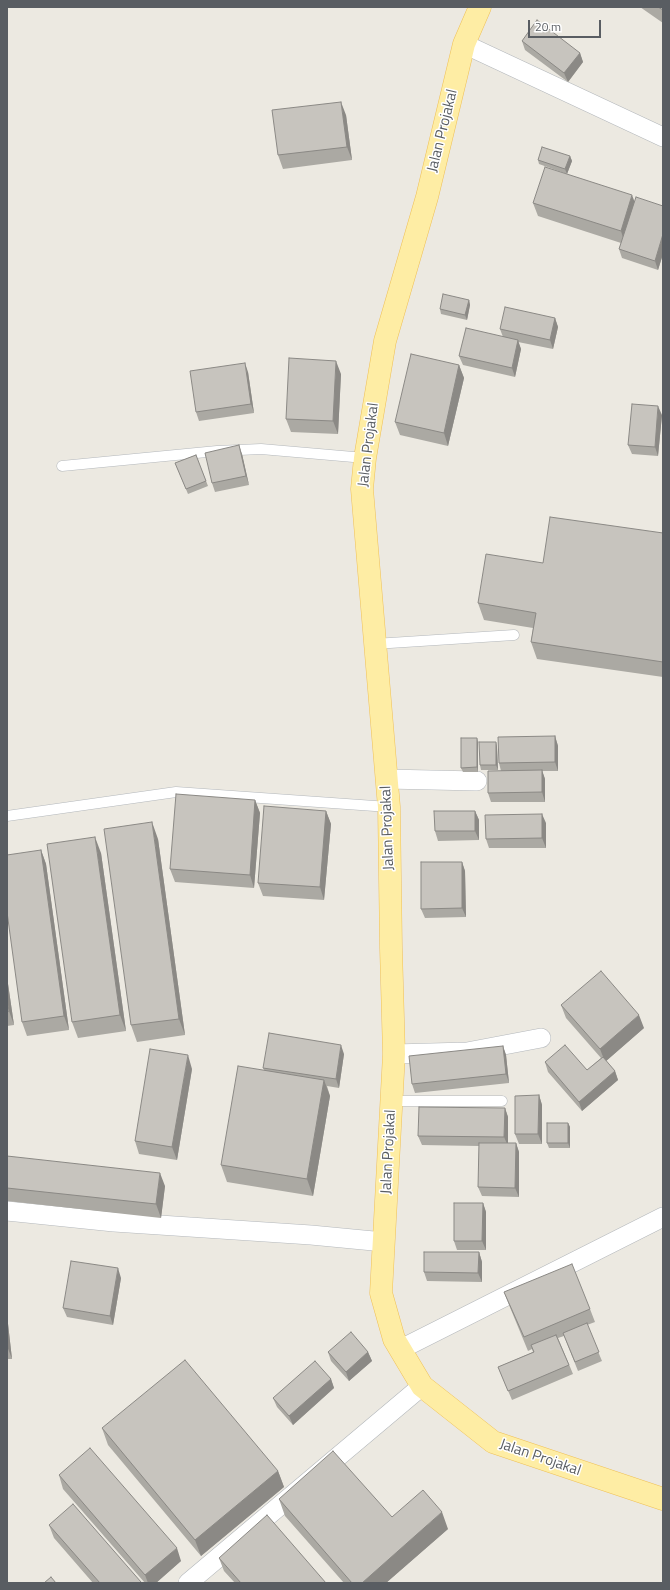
<!DOCTYPE html>
<html>
<head>
<meta charset="utf-8">
<style>
	body { margin:0 }
	#map { position:relative; width:670px; height:1590px; overflow:hidden; background:#ece9e1; font-family:"Titillium Web",sans-serif }
	canvas { display:block }
	.frame { position:absolute; inset:0; border:8px solid #595d62; pointer-events:none }
	.scale { position:absolute; left:528px; top:20px; width:73px; height:18px; box-sizing:border-box; border:2px solid #595d62; border-top:0; padding-left:5px; font-size:12px; line-height:14px; white-space:nowrap; color:#595d62; -webkit-text-stroke:3px #fff; paint-order:stroke }
</style>
</head>
<body>
<div id="map">
<canvas width="670" height="1590"></canvas>
<div class="frame"></div>
<div class="scale">20 m</div>
</div>
<script>
const c = document.querySelector('canvas').getContext('2d');
c.lineJoin = 'round';
const shape = rows => new Path2D(rows.map(r => 'M' + r).join(''));
function trace(path, color, width, dash) { c.strokeStyle = color; c.lineWidth = width; c.lineCap = dash ? 'butt' : 'round'; c.setLineDash(dash || []); c.stroke(path); }
function fill(path, color) { c.fillStyle = color; c.fill(path, 'evenodd'); }
function write(font, color, halo, rows, align = 'center') {
  c.font = font + ' "Titillium Web",sans-serif'; c.lineWidth = 3; c.setLineDash([]); c.textBaseline = 'middle'; c.strokeStyle = halo; c.fillStyle = color; for (const [text, x, y, turn = 0] of rows) {
    c.save(); c.translate(x, y); c.rotate((+turn || 0) * Math.PI / 180); c.textAlign = isNaN(turn) ? turn : align; if (halo) c.strokeText(text, 0, 0); c.fillText(text, 0, 0); c.restore();
  }
}
const lane = shape([
	[62,466,217,451,261,449,365,458],
	[374,644,514,635],
	[7,816,176,792,389,807],
	[392,1101,502,1101]
]);
const street = shape([
	[464,44,663,137],
	[386,779,477,781],
	[394,1054,467,1052,541,1038],
	[7,1211,114,1222,311,1235,384,1242],
	[401,1349,663,1217],
	[188,1583,422,1386]
]);
const primary = shape([
	[480,7,464,44,427,197,385,341,365,458,362,489,389,807,391,948,394,1054,381,1293,394,1339,422,1386,493,1442,663,1499]
]);
const wall = shape([
	[640,7,663,7,663,23],
	[522,41,580,53,583,62,568,82,525,50],
	[346,115,352,160,283,169,278,155],
	[570,156,572,161,567,174,539,164,538,160],
	[634,201,663,206,663,254,658,270,622,258,619,249,621,243,538,216,533,203],
	[469,300,470,305,467,320,441,314,440,309],
	[555,318,558,327,553,349,518,342,521,349,515,377,463,365,459,356,503,337,500,329],
	[459,365,464,378,448,446,400,435,395,422],
	[248,372,254,413,199,421,196,412],
	[341,374,338,434,291,432,286,419],
	[662,415,658,456,632,454,628,445],
	[242,454,249,485,215,492,212,483],
	[196,455,208,486,188,494,175,463],
	[663,533,663,677,537,659,531,642,533,628,484,620,478,603,543,563],
	[555,736,558,746,558,771,542,771,545,779,545,802,491,802,488,793,501,771,499,763],
	[477,738,478,743,478,772,463,772,461,768],
	[496,742,497,747,498,770,481,770,480,765],
	[255,800,260,813,254,888,175,882,170,869],
	[326,811,331,824,324,900,263,896,258,883],
	[475,811,479,820,479,840,438,841,435,831],
	[546,823,546,848,489,848,486,839],
	[158,839,185,1035,137,1042,131,1025],
	[41,850,46,864,69,1030,27,1036,22,1022],
	[101,853,126,1031,78,1038,72,1022],
	[462,862,465,871,466,917,425,918,421,909],
	[7,977,14,1025,7,1026],
	[561,1005,644,1028,606,1061,615,1071,618,1080,582,1111,548,1072,545,1062,587,1070,601,1058,566,1018],
	[503,1046,506,1055,509,1083,415,1093,412,1084],
	[344,1054,339,1088,327,1086,330,1096,313,1196,227,1182,221,1165,264,1070,263,1068],
	[192,1069,177,1160,139,1154,135,1141],
	[539,1095,542,1105,542,1144,519,1144,515,1134],
	[505,1108,508,1117,508,1143,516,1143,519,1152,519,1197,482,1196,478,1187,479,1146,422,1145,418,1136],
	[568,1123,570,1127,570,1148,549,1148,547,1143],
	[7,1156,165,1186,161,1218,7,1201],
	[483,1203,486,1212,486,1250,457,1250,454,1241],
	[479,1252,482,1262,482,1282,427,1281,424,1272],
	[121,1278,113,1325,67,1317,63,1308],
	[504,1292,590,1309,595,1322,587,1325,602,1361,578,1371,564,1336,558,1338,573,1374,512,1400,498,1367,533,1352,532,1349,528,1351,509,1305],
	[7,1315,12,1359,7,1359],
	[328,1352,368,1352,372,1361,349,1381,331,1361],
	[331,1379,334,1388,293,1425,277,1407,273,1398],
	[102,1428,278,1471,284,1487,201,1556,108,1445],
	[59,1475,181,1561,156,1583,145,1583,63,1489],
	[279,1499,392,1517,448,1529,386,1583,344,1583,285,1516],
	[49,1525,141,1582,141,1583,93,1583,54,1538],
	[219,1558,326,1583,235,1583,224,1571]
]);
const shadedWall = shape([
	[580,53,583,62,568,82,564,73],
	[341,102,346,115,352,160,347,147],
	[570,156,572,161,567,174,565,169],
	[632,195,637,208,625,244,621,231],
	[663,234,663,254,658,270,655,261],
	[469,300,470,305,467,320,465,315],
	[555,318,558,327,553,349,550,340],
	[518,340,521,349,515,377,512,368],
	[336,361,341,374,338,434,333,421],
	[245,363,248,372,254,413,251,404],
	[459,365,464,378,448,446,444,433],
	[658,406,662,415,658,456,655,447],
	[239,445,242,454,249,485,246,476],
	[555,736,558,746,558,771,555,762],
	[477,738,478,743,478,772,477,767],
	[496,742,497,747,498,770,496,765],
	[542,770,545,779,545,802,542,792],
	[255,800,260,813,254,888,250,875],
	[326,811,331,824,324,900,320,887],
	[475,811,479,820,479,840,475,831],
	[542,814,546,823,546,848,542,838],
	[152,822,158,839,185,1035,179,1019],
	[95,837,101,853,126,1031,120,1015],
	[41,850,46,864,69,1030,64,1016],
	[462,862,465,871,466,917,462,908],
	[7,977,14,1025,9,1011,7,999],
	[639,1015,644,1028,605,1062,600,1049],
	[341,1045,344,1054,339,1088,336,1079],
	[503,1046,506,1055,509,1083,506,1074],
	[188,1055,192,1069,177,1160,172,1147],
	[615,1071,618,1080,582,1111,579,1102],
	[324,1080,330,1096,313,1196,307,1179],
	[539,1095,542,1105,542,1144,538,1134],
	[505,1108,508,1117,508,1146,504,1137],
	[568,1123,570,1127,570,1148,568,1143],
	[516,1143,519,1152,519,1197,515,1188],
	[160,1173,165,1186,161,1218,156,1204],
	[483,1203,486,1212,486,1250,482,1241],
	[479,1252,482,1262,482,1282,478,1273],
	[118,1268,121,1278,113,1325,110,1316],
	[7,1315,12,1359,7,1346],
	[368,1352,372,1361,349,1381,346,1372],
	[331,1379,334,1388,293,1425,289,1416],
	[278,1471,284,1487,201,1556,195,1540],
	[442,1512,448,1529,386,1583,362,1583],
	[177,1548,181,1561,156,1583,148,1583,145,1575]
]);
const building = shape([
	[658,7,663,7,663,10,658,7],
	[537,20,580,53,564,73,522,41,537,20],
	[341,102,347,147,278,155,272,110,341,102],
	[542,147,570,156,565,169,538,160,542,147],
	[545,167,632,195,621,231,533,203,545,167],
	[636,197,663,206,663,234,655,261,619,249,636,197],
	[443,294,469,300,465,315,440,309,443,294],
	[505,307,555,318,550,340,500,329,505,307],
	[466,328,518,340,512,368,459,356,466,328],
	[411,354,459,365,444,433,395,422,411,354],
	[289,358,336,361,333,421,286,419,289,358],
	[245,363,251,404,196,412,190,371,245,363],
	[632,404,658,406,655,447,628,445,632,404],
	[239,445,246,476,212,483,205,453,239,445],
	[196,455,206,481,186,489,175,463,196,455],
	[550,517,663,533,663,662,531,642,536,613,478,603,486,554,543,563,550,517],
	[555,736,555,762,499,763,498,737,555,736],
	[461,738,477,738,477,767,461,768,461,738],
	[479,742,496,742,496,765,480,765,479,742],
	[542,770,542,792,488,793,488,771,542,770],
	[176,794,255,800,250,875,170,869,176,794],
	[264,806,326,811,320,887,258,883,264,806],
	[434,811,475,811,475,831,435,831,434,811],
	[542,814,542,838,486,839,485,815,542,814],
	[152,822,179,1019,131,1025,104,829,152,822],
	[95,837,120,1015,72,1022,47,844,95,837],
	[41,850,64,1016,22,1022,7,912,7,855,41,850],
	[421,862,462,862,462,908,421,909,421,862],
	[601,971,639,1015,600,1049,561,1005,601,971],
	[7,999,9,1011,7,1012,7,999],
	[269,1033,341,1045,336,1079,263,1068,269,1033],
	[565,1045,587,1070,603,1057,615,1071,579,1102,545,1062,565,1045],
	[503,1046,506,1074,412,1084,409,1056,503,1046],
	[150,1049,188,1055,172,1147,135,1141,150,1049],
	[238,1066,324,1080,307,1179,221,1165,238,1066],
	[539,1095,538,1134,515,1134,515,1096,539,1095],
	[419,1107,505,1108,504,1137,418,1136,419,1107],
	[547,1123,568,1123,568,1143,547,1143,547,1123],
	[479,1143,516,1143,515,1188,478,1187,479,1143],
	[7,1156,160,1173,156,1204,7,1188,7,1156],
	[454,1203,483,1203,482,1241,454,1241,454,1203],
	[424,1252,479,1252,478,1273,424,1272,424,1252],
	[71,1261,118,1268,110,1316,63,1308,71,1261],
	[572,1264,590,1309,524,1337,504,1292,572,1264],
	[587,1323,599,1352,575,1362,563,1333,587,1323],
	[351,1332,368,1352,346,1372,328,1352,351,1332],
	[556,1335,569,1365,508,1391,498,1367,534,1352,531,1345,556,1335],
	[185,1360,278,1471,195,1540,102,1428,185,1360],
	[315,1361,331,1379,289,1416,273,1398,315,1361],
	[90,1448,177,1548,145,1575,59,1475,90,1448],
	[333,1451,392,1517,423,1490,442,1512,362,1583,352,1583,279,1499,333,1451],
	[73,1504,141,1582,140,1583,100,1583,49,1525,73,1504],
	[267,1515,326,1583,241,1583,219,1558,267,1515],
	[51,1577,56,1583,44,1583,51,1577]
]);
const streetNames = [
	["Jalan Projakal",443,131,-76],
	["Jalan Projakal",369,445,-83],
	["Jalan Projakal",388,828,-92],
	["Jalan Projakal",389,1152,-87],
	["Jalan Projakal",540,1458,19]
];
trace(lane, '#b3b7bb', 11);
trace(street, '#b3b7bb', 20);
trace(primary, '#efc057', 23);
trace(lane, '#fff', 10);
trace(street, '#fff', 19);
trace(primary, '#feeda4', 22);
fill(wall, '#aba9a3');
fill(shadedWall, '#8b8985');
fill(building, '#c7c4be');
trace(building, '#8b8985', 1);
write('15px', '#595d62', '#fff', streetNames);
</script>
</body>
</html>
